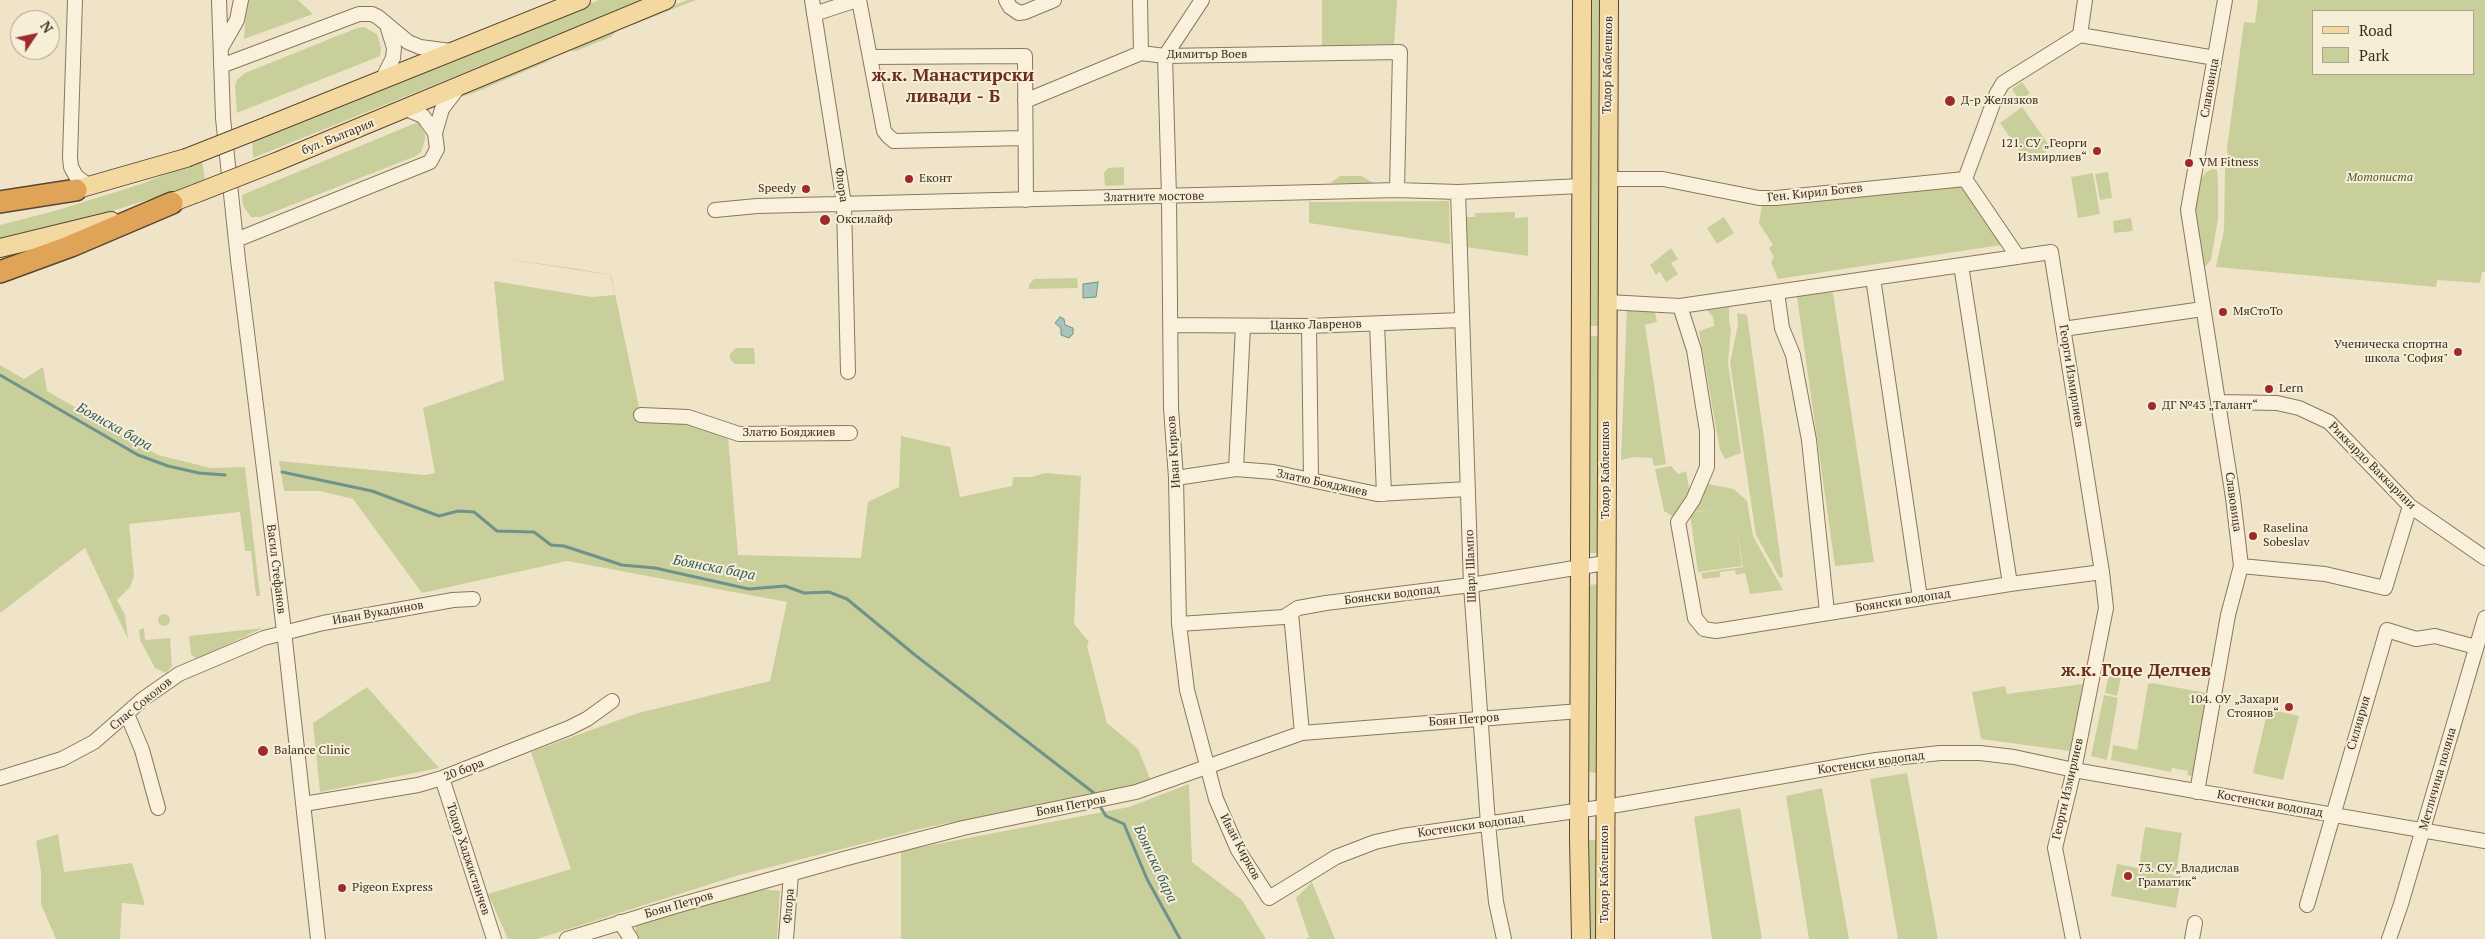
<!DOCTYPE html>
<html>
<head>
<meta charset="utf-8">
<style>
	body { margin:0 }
	#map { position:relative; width:2485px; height:939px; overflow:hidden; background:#f0e4c8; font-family:"PT Serif",serif }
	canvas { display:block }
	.legend { position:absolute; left:2312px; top:10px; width:162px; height:65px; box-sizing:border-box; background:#f7eed8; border:1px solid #ada18e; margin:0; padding:6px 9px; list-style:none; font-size:15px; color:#3d2e20 }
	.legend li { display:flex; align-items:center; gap:10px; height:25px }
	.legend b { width:25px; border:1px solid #ada18e }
	.north { position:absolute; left:10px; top:10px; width:50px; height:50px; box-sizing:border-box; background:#f7eed8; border:1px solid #ada18e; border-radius:50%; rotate:56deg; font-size:14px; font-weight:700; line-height:20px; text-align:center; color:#3d2e20 }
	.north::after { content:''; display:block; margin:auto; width:18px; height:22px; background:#9e2a2b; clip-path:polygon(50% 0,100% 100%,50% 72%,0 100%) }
</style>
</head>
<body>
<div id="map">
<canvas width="2485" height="939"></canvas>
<ul class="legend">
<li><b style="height:6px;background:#f3d9a0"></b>Road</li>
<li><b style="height:14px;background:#c9cf9b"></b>Park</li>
</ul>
<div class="north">N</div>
</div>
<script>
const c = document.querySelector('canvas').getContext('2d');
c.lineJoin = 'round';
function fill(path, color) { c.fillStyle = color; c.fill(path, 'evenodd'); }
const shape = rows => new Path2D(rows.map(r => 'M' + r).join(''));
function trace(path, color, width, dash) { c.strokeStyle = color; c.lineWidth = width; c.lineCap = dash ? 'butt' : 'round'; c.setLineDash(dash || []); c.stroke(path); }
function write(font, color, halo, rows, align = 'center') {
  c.font = font + ' "PT Serif",serif'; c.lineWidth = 4; c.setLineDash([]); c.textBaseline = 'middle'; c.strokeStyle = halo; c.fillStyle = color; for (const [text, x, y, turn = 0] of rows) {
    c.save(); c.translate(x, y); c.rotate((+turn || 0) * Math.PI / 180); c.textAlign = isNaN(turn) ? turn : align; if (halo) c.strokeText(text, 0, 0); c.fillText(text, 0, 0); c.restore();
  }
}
const green = shape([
	[247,0,298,0,313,14,244,39],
	[599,0,644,0,253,158,252,140],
	[687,0,696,0,633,25,637,19],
	[1322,0,1397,0,1394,44,1322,46],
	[1590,0,1600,0,1599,326,1588,326],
	[2258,0,2485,0,2485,272,2482,272,2480,283,2437,280,2436,287,2216,267,2224,230,2225,169,2228,158,2227,148,2244,22,2255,23],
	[2474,11,2474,74,2314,74,2314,11],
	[623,24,611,37,576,51,558,50],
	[364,27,377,34,381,48,380,56,237,113,235,86,237,80,245,73,357,28],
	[554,59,474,93,454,99,465,91,540,62],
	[2022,82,2030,93,2020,101,2012,89],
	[2022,107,2051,148,2029,164,2000,123],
	[418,122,425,134,425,140,421,152,416,156,261,217,251,217,243,206,242,195],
	[202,160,205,181,85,220,0,241,0,225,58,210,141,184],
	[1124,167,1124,185,1105,186,1104,173,1108,168],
	[2212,169,2217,170,2218,180,2218,218,2211,260,2203,269,2194,212,2196,191,2200,181,2205,173],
	[2108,172,2112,198,2100,200,2095,174],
	[2093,173,2100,214,2078,218,2071,177],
	[1340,176,1361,176,1374,183,1330,183],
	[1964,182,2007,244,1778,279,1771,262,1774,257,1769,248,1773,245,1759,223,1762,204,1772,205],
	[1449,201,1450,244,1309,223,1309,202],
	[1515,212,1515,218,1528,217,1528,256,1466,247,1464,217,1475,217,1475,213],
	[1724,217,1734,233,1717,244,1707,228],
	[2131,218,2133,231,2114,233,2113,221],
	[1671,248,1678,259,1671,263,1678,274,1666,282,1660,272,1656,275,1650,265],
	[493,257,578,269,611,275,639,407,728,437,738,555,861,558,868,502,899,487,901,436,950,447,960,497,1012,486,1013,477,1031,477,1046,473,1081,476,1074,624,1089,642,1087,646,1107,723,1138,749,1152,783,928,827,739,875,537,939,508,939,488,894,571,869,531,752,638,713,770,681,787,602,567,561,422,593,353,499,320,491,284,491,279,461,425,475,435,473,423,408,504,380,494,281,591,297,615,295,610,275],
	[1077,278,1078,288,1029,289,1029,285,1034,279],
	[1812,290,1833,293,1874,562,1835,566,1797,297],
	[1729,301,1729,322,1731,329,1728,363,1741,453,1725,459,1720,450,1699,331,1714,326,1713,317,1705,308],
	[1627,306,1654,308,1657,322,1645,325,1666,464,1654,466,1652,458,1634,457,1621,460],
	[1737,313,1747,315,1783,577,1780,578,1756,535,1730,363,1738,324],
	[1588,336,1599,336,1598,553,1590,553],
	[736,348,754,348,755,364,735,364,730,359,730,354],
	[0,365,24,379,43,367,47,391,158,455,211,468,245,467,260,596,256,596,251,551,245,551,240,512,129,524,134,576,130,587,117,600,125,615,128,639,85,548,0,613],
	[1671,466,1678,474,1686,471,1691,499,1677,519,1664,511,1655,469],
	[1702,483,1734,489,1747,501,1753,536,1783,590,1750,594,1745,573,1736,575,1735,570,1720,572,1720,577,1703,579,1701,573,1743,567,1736,525,1742,566,1698,572,1690,513,1718,509,1686,513],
	[1599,584,1596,773,1587,772,1588,585],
	'158 620a6 6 0 1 1 12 0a6 6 0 1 1-12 0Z',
	[144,628,145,640,170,638,172,666,166,673,155,668,140,640,139,630],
	[263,628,196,659,191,654,189,636],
	[2110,669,2117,671,2116,677,2121,678,2117,696,2105,693],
	[2152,683,2213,694,2196,777,2187,775,2188,771,2172,768,2171,772,2111,760,2113,745,2137,750,2148,684],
	[2083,684,2070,751,1981,739,1972,692,2005,686,2007,694],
	[367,687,439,768,320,792,313,723],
	[2104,695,2118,698,2107,760,2091,756],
	[2268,709,2299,716,2283,780,2253,773],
	[1907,773,1938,939,1898,939,1870,779],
	[1189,784,1192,862,1242,900,1266,939,901,939,901,851,1129,807],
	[1822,788,1849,939,1809,939,1786,796],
	[1740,808,1762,939,1712,939,1694,817],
	[2145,827,2182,833,2176,872,2139,866],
	[58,834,64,872,132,863,145,905,122,903,120,939,56,939,41,904,41,872,36,841],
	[1586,840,1596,840,1598,939,1588,939],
	[2117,864,2181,876,2176,908,2111,896],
	[1312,882,1335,939,1306,939,1309,937,1296,898],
	[761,889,780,891,777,939,637,939,635,926]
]);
const water = shape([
	[1098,282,1096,297,1083,298,1083,284,1098,282],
	[1060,317,1064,319,1065,325,1073,328,1073,334,1069,338,1061,335,1061,328,1055,323,1060,317]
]);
const stream = shape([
	[0,375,138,455,168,466,199,473,225,475],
	[282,472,372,491,439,516,458,511,474,512,497,531,534,532,551,545,564,546,622,565,655,568,749,589,785,586,804,593,829,592,847,599,915,655,1094,793],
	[1101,808,1106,816,1124,824,1147,879,1180,939]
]);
const minor = shape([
	[75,0,70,157,71,167,76,176,89,186],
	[219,0,223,118,238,260,284,631,318,939],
	[812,0,844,204,848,372],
	[859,0,884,131,888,136,894,141,1025,138],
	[1006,0,1010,7,1019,13,1025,12,1054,0],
	[1140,0,1141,53],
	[1202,0,1165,56,1169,197,1171,408,1176,478,1179,624,1187,690,1216,799,1238,850,1269,898,1336,857,1375,842,1402,836,1617,805,1876,760,1940,753,1980,753,2014,757,2074,770,2485,841],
	[814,14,857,0],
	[2080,35,2215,58],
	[2080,35,2085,0],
	[221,48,237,20,241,0],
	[871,57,1025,56,1026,200],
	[221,66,359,14,372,14,378,17,408,42,420,47,451,51],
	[383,78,393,58,394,48,387,25],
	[1025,101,1141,53,1165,56,1400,52,1397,190],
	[435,133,442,109,458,88],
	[1607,179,1663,179,1759,198,1776,198,1965,179],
	[1965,179,1997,93,2003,83,2080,35],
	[1965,179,2018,257],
	[1458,192,1471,585,1488,824,1496,902,1504,939],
	[715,210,757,206,1397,190,1458,192,1581,186],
	[236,240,430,162,437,149,435,133,423,116,406,109],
	[1961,265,2010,584],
	[1873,278,1920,598],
	[1777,292,1782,328,1793,355,1809,440,1827,612],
	[1608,302,1680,306,2051,252,2102,572,2106,608,2074,770,2055,848,2073,939],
	[1680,306,1694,350,1707,431,1707,467,1693,500,1678,522,1695,618,1704,629,1716,631,2010,584,2102,572],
	[1377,324,1384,494],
	[1170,325,1309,326,1461,320],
	[1309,326,1311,479],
	[2063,329,2203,309],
	[2218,402,2277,403,2299,408,2329,422,2410,506,2485,558],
	[641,415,688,417,739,434,850,433],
	[1236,469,1243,326],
	[1176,478,1236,469,1273,472,1377,494,1468,489],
	[2241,566,2325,574,2385,588,2410,506],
	[1291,613,1302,733],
	[1179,624,1284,617,1298,608,1326,603,1471,585,1605,563],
	[127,714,142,750,158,808],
	[0,778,62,759,94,742,143,699,179,674,264,638,323,623,453,600,473,599],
	[442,778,494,939],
	[2197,792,2228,615,2241,566,2233,498,2188,210,2225,0],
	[304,804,418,785,442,778,569,728,587,719,612,701],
	[2307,905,2387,630,2416,639,2435,636,2476,647],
	[620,922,631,939],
	[567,939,672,907,847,858,963,828,1136,792,1302,733,1580,711],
	[786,939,791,874],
	[2192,939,2195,923],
	[2389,939,2401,904,2485,618]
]);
const major = shape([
	[267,126,581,0],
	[276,162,666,0],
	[64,193,186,158],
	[160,207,197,193],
	[0,248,111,221],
	[1581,939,1579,838,1582,0],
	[1605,939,1609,0]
]);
const highway = shape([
	[0,202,76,190],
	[0,272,71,246,172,203]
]);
const majorBridge = shape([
	[186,158,267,126],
	[197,193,276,162]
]);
const markers = [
	[1950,101,6,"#9e2a2b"],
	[2097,151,5,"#9e2a2b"],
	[2189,163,5,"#9e2a2b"],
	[909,179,5,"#9e2a2b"],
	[806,189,5,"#9e2a2b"],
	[825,220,6,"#9e2a2b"],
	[2223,312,5,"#9e2a2b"],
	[2458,352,5,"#9e2a2b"],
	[2269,389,5,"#9e2a2b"],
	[2152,406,5,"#9e2a2b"],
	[2253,536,5,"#9e2a2b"],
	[2289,707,5,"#9e2a2b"],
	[263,751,6,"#9e2a2b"],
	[2128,876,5,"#9e2a2b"],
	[342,888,5,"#9e2a2b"]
];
const streetNames = [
	["Димитър Воев",1207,55],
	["Тодор Каблешков",1608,65,-89],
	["Славовица",2210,88,-80],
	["бул. България",338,137,-22],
	["Флора",841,185,81],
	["Ген. Кирил Ботев",1815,193,-6],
	["Златните мостове",1154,197,-1],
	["Цанко Лавренов",1316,325,-1],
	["Георги Измирлиев",2071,376,81],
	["Златю Бояджиев",789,433],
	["Иван Кирков",1174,452,-94],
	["Риккардо Ваккарини",2372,466,45],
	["Тодор Каблешков",1606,470,-90],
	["Златю Бояджиев",1322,483,12],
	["Славовица",2233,502,82],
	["Шарл Шампо",1471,566,-92],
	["Васил Стефанов",276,569,83],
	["Боянски водопад",1392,595,-7],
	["Боянски водопад",1903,601,-9],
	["Иван Вукадинов",378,613,-10],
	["Спас Соколов",141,704,-39],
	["Боян Петров",1464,720,-4],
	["Силиврия",2359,723,-74],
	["Костенски водопад",1871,763,-8],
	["20 бора",464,770,-21],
	["Метличина поляна",2438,779,-74],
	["Георги Измирлиев",2068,789,-77],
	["Костенски водопад",2270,804,10],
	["Боян Петров",1071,806,-11],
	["Костенски водопад",1471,826,-8],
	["Иван Кирков",1240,847,62],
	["Тодор Хаджистанчев",468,859,72],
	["Тодор Каблешков",1605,874,-90],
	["Боян Петров",679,905,-16],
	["Флора",789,906,-86]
];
const poiNames = [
	["Д-р Желязков",1961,101],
	["121. СУ „Георги",2087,144,"right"],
	["Измирлиев“",2087,158,"right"],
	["VM Fitness",2199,163],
	["Еконт",919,179],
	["Speedy",796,189,"right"],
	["Оксилайф",836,220],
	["МяСтоТо",2233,312],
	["Ученическа спортна",2448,345,"right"],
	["школа \"София\"",2448,359,"right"],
	["Lern",2279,389],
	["ДГ №43 „Талант“",2162,406],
	["Raselina",2263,529],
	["Sobeslav",2263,543],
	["104. ОУ „Захари",2279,700,"right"],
	["Стоянов“",2279,714,"right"],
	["Balance Clinic",274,751],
	["73. СУ „Владислав",2138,869],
	["Граматик“",2138,883],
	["Pigeon Express",352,888]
];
const parkNames = [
	["Мотописта",2380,178]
];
const waterNames = [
	["Боянска бара",114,427,29],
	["Боянска бара",714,568,11],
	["Боянска бара",1155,864,65]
];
const districtNames = [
	["ж.к. Манастирски",953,76],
	["ливади - Б",953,97],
	["ж.к. Гоце Делчев",2136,671]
];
fill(green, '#c9cf9b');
fill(water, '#a9c4bc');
trace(water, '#6f938a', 1);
trace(stream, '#6f938a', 3);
trace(minor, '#8d765c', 16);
trace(major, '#5b4430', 20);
trace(highway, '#5b4430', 24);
trace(minor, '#faf1dc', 14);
trace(major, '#f3d9a0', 18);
trace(highway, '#e0a458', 21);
trace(majorBridge, '#5b4430', 20, []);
trace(majorBridge, '#f3d9a0', 18);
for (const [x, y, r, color] of markers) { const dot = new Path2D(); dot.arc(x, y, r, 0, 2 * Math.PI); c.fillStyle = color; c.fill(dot); trace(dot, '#f7eed8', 2); }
write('12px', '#3d2e20', '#f7eed8', streetNames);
write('12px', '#3d2e20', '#f7eed8', poiNames, 'left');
write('italic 12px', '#4d5a26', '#f7eed8', parkNames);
write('italic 14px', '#2f5d5a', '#f7eed8', waterNames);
write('bold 18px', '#6b2e1e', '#f7eed8', districtNames);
</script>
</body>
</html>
